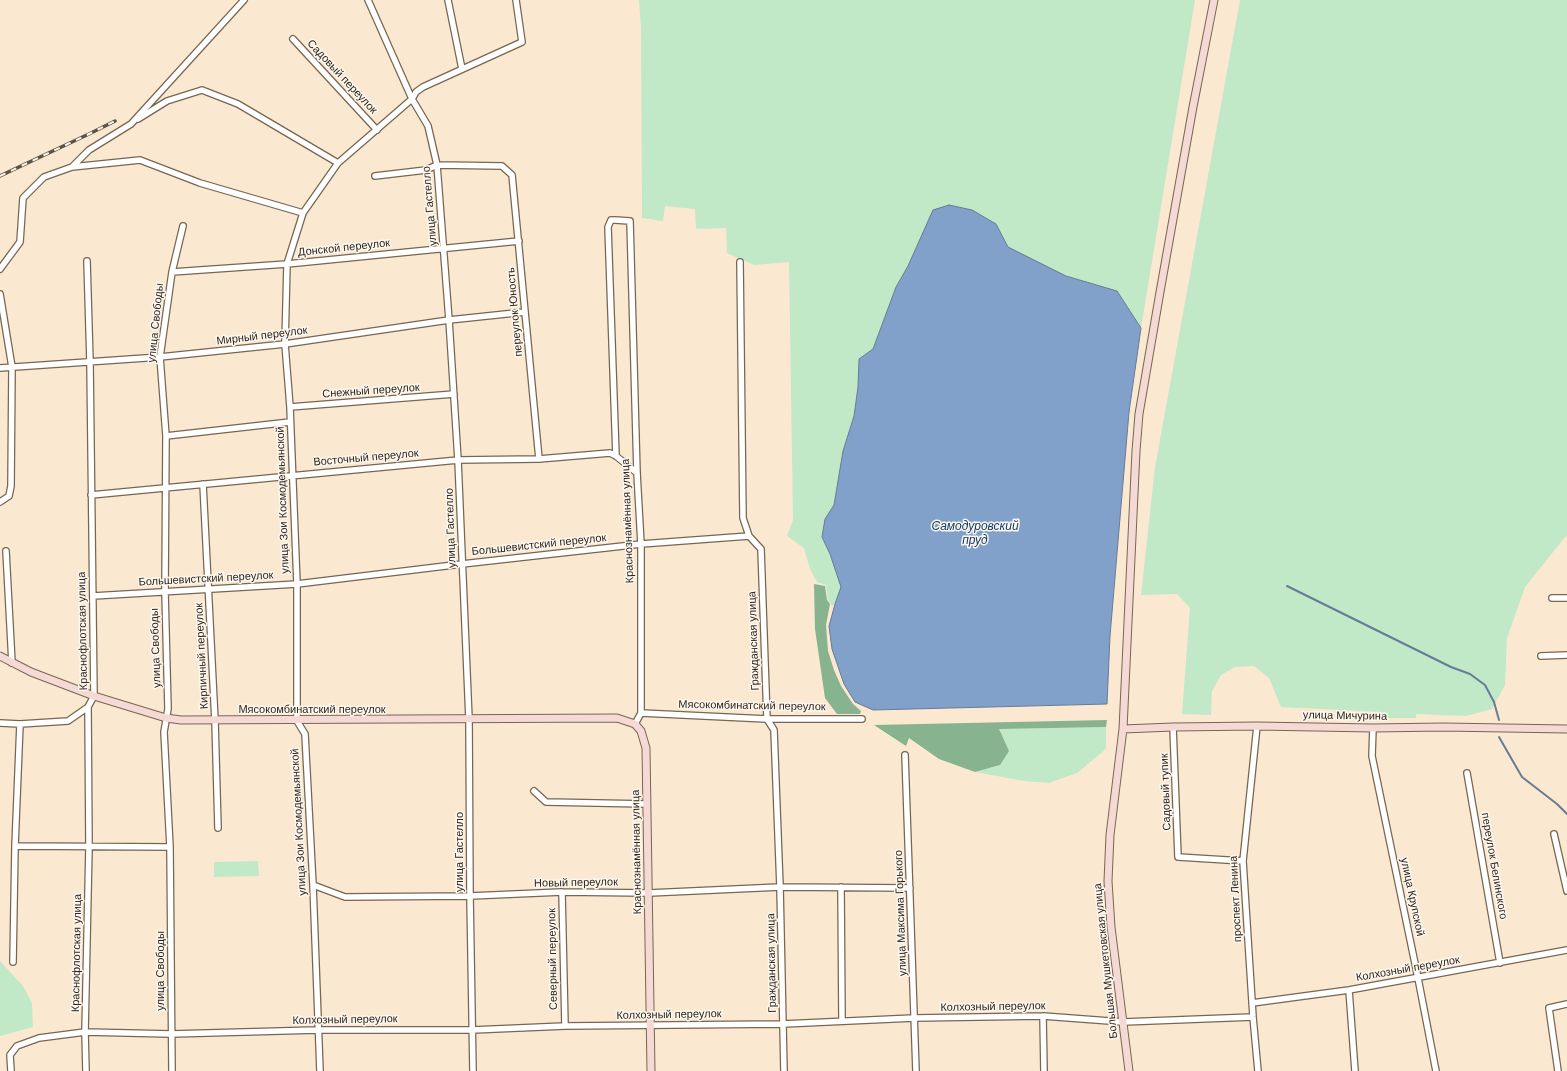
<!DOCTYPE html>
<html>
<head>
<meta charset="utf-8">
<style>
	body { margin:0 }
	canvas { display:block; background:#fae8d1 }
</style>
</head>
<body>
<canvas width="1567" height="1071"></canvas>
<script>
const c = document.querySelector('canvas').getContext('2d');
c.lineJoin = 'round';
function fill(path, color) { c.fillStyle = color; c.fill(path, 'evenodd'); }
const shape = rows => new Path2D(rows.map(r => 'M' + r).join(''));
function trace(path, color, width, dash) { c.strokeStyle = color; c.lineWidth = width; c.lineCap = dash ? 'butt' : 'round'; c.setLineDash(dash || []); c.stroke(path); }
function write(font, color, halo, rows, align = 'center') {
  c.font = font + ' Arial,sans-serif'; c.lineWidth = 3; c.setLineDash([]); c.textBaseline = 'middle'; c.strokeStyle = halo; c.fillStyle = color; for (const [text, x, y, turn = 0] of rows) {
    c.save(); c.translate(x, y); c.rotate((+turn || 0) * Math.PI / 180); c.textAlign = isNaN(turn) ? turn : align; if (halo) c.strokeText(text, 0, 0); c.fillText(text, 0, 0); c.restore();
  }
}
const green = shape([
	[639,0,1195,0,1141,328,1117,291,1066,276,1008,247,996,224,920,242,908,266,896,287,873,349,859,359,858,387,854,416,843,451,834,505,825,519,822,537,830,554,841,587,835,604,832,606,828,600,826,585,817,582,810,569,804,548,787,536,793,520,789,262,754,265,727,253,726,228,696,229,695,209,665,206,663,221,642,218,641,27],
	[1240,0,1567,0,1567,536,1565,537,1525,587,1507,638,1505,685,1492,709,1466,716,1416,714,1416,718,1383,718,1383,712,1281,707,1269,678,1254,666,1235,667,1221,675,1212,691,1211,715,1182,714,1190,608,1177,594,1141,595,1155,467],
	[1106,727,1106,749,1077,773,1049,783,1024,781,975,772,1000,765,999,729],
	[258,861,259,876,214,877,214,862],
	[0,961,23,986,32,1003,33,1027,0,1036]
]);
const forest = shape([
	[814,584,825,586,827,600,830,604,826,625,828,651,834,670,841,686,853,704,861,711,860,714,837,714,825,698,815,629],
	[1107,720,1106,727,999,729,1009,751,1000,765,975,772,939,759,909,738,906,746,874,725]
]);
const water = shape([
	[949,205,972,210,996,224,1008,247,1066,276,1117,291,1141,328,1129,412,1110,636,1107,704,873,710,855,702,844,684,832,649,829,626,835,604,841,587,830,554,822,537,825,519,834,505,843,451,854,416,858,387,859,359,873,349,896,287,908,266,933,210,949,205]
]);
const stream = shape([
	[1287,586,1451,667,1470,674,1485,685,1494,702,1499,720],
	[1499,737,1522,777,1557,804,1567,814]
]);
const street = shape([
	[368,0,412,99,428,126,437,165,449,320,458,460,469,719,470,896,473,1071],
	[448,0,462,69],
	[293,39,377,130],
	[138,119,167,101,202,90,238,104,338,163],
	[72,167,140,160,200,183,303,213],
	[375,176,426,170,437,165,502,166,512,175,539,459],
	[740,262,743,518,749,536,761,549,767,719,774,730,780,887,784,1071],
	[0,269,20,242,23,198,44,177,72,167,89,150,131,124,244,0],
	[172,272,287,264,519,241],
	[0,294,12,367,11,486,9,496,0,502],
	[0,368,160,357,285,344,449,320,525,312],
	[290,407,454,394],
	[166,436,290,422],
	[616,456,608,227,611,220,615,220,630,221,637,473,641,544,641,713,635,724],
	[203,484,215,721,218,828],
	[91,495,458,460,539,459,610,453,616,456,637,473],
	[6,551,12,663],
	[93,596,297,584,462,564,641,544,749,536],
	[1552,598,1567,598],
	[1541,656,1567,655],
	[641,713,767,719,862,719],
	[0,723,20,724,68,721,88,707],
	[1257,726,1243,861,1253,1017,1258,1071],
	[1173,727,1178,857,1243,861],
	[1373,728,1372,756,1418,978,1436,1071],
	[905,755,916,1071],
	[1467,773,1500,963],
	[534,791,546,802,647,804],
	[1554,834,1567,891],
	[15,846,170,847],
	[313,885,345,897,470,896,562,892,649,893,780,887,910,888],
	[841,887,842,1021],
	[562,892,565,1026],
	[13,962,15,846,20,724],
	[1349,990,1355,1071],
	[1252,1003,1349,990,1567,950],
	[1043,1016,1044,1071],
	[11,1071,10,1055,17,1046,39,1038,85,1032,171,1034,317,1030,472,1030,565,1026,783,1024,914,1018,1043,1016,1123,1022,1253,1017],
	[86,1071,85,1032,89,847,88,707,94,696,90,362,87,261],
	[172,1071,170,847,164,732,168,709,165,592,166,436,160,357,172,272,183,226],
	[320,1071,313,885,305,734,297,721,297,584,290,407,285,344,287,264,303,213,338,163,412,99,416,92,423,87,522,42,516,0],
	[1558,1071,1549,1008,1567,1004]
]);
const secondary = shape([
	[0,656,31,672,94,696,166,718,181,720,617,718,635,724,641,731,646,748,651,1071],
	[1123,729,1173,727,1257,726,1373,728,1443,727,1567,729],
	[1129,1071,1111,927,1108,881,1110,835,1123,729,1136,451,1139,414,1160,292,1193,107,1214,0]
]);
const rail = shape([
	[0,176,91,133,115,121]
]);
const streetNames = [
	["Садовый переулок",342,77,47],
	["улица Гастелло",430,206,-95],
	["Донской переулок",344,248,-6],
	["переулок Юность",515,312,-95],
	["улица Свободы",156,323,-84],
	["Мирный переулок",262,336,-7],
	["Снежный переулок",371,391,-4],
	["Восточный переулок",366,458,-5],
	["улица Зои Космодемьянской",283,500,-92],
	["Краснознамённая улица",628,521,-92],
	["улица Гастелло",451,528,-92],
	["Большевистский переулок",539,545,-6],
	["Большевистский переулок",206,579,-3],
	["Краснофлотская улица",83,631,-91],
	["Гражданская улица",754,641,-92],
	["улица Свободы",156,648,-92],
	["Кирпичный переулок",202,656,-93],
	["Мясокомбинатский переулок",752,706,1],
	["Мясокомбинатский переулок",312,710],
	["улица Мичурина",1345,716,1],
	["Садовый тупик",1166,792,-92],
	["улица Зои Космодемьянской",299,822,-93],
	["улица Гастелло",460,852,-90],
	["Краснознамённая улица",637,852,-91],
	["переулок Белинского",1494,866,80],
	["Новый переулок",576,883,-1],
	["улица Крупской",1412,897,78],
	["проспект Ленина",1236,899,-93],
	["улица Максима Горького",901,913,-92],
	["Краснофлотская улица",77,953,-89],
	["Северный переулок",553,959,-91],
	["Большая Мушкетовская улица",1106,961,-96],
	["Гражданская улица",772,963,-91],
	["Колхозный переулок",1408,969,-10],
	["улица Свободы",161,971,-90],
	["Колхозный переулок",993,1007,-1],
	["Колхозный переулок",669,1015,-1],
	["Колхозный переулок",345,1020,-1]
];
const waterNames = [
	["Самодуровский",975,527],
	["пруд",975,541]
];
fill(green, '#c1e9c7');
fill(forest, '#87b38f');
fill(water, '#81a0ca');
trace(water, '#687b96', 1);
trace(stream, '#687b96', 2);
trace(street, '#766652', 8);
trace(secondary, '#766652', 9);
trace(street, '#fff', 5.5);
trace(secondary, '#f4d9d4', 7);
trace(rail, '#5c5247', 3.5);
trace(rail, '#fef7ee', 2, [6]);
write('11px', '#2c251d', '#fef7ee', streetNames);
write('italic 12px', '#103a6d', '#fef7ee', waterNames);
</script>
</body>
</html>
